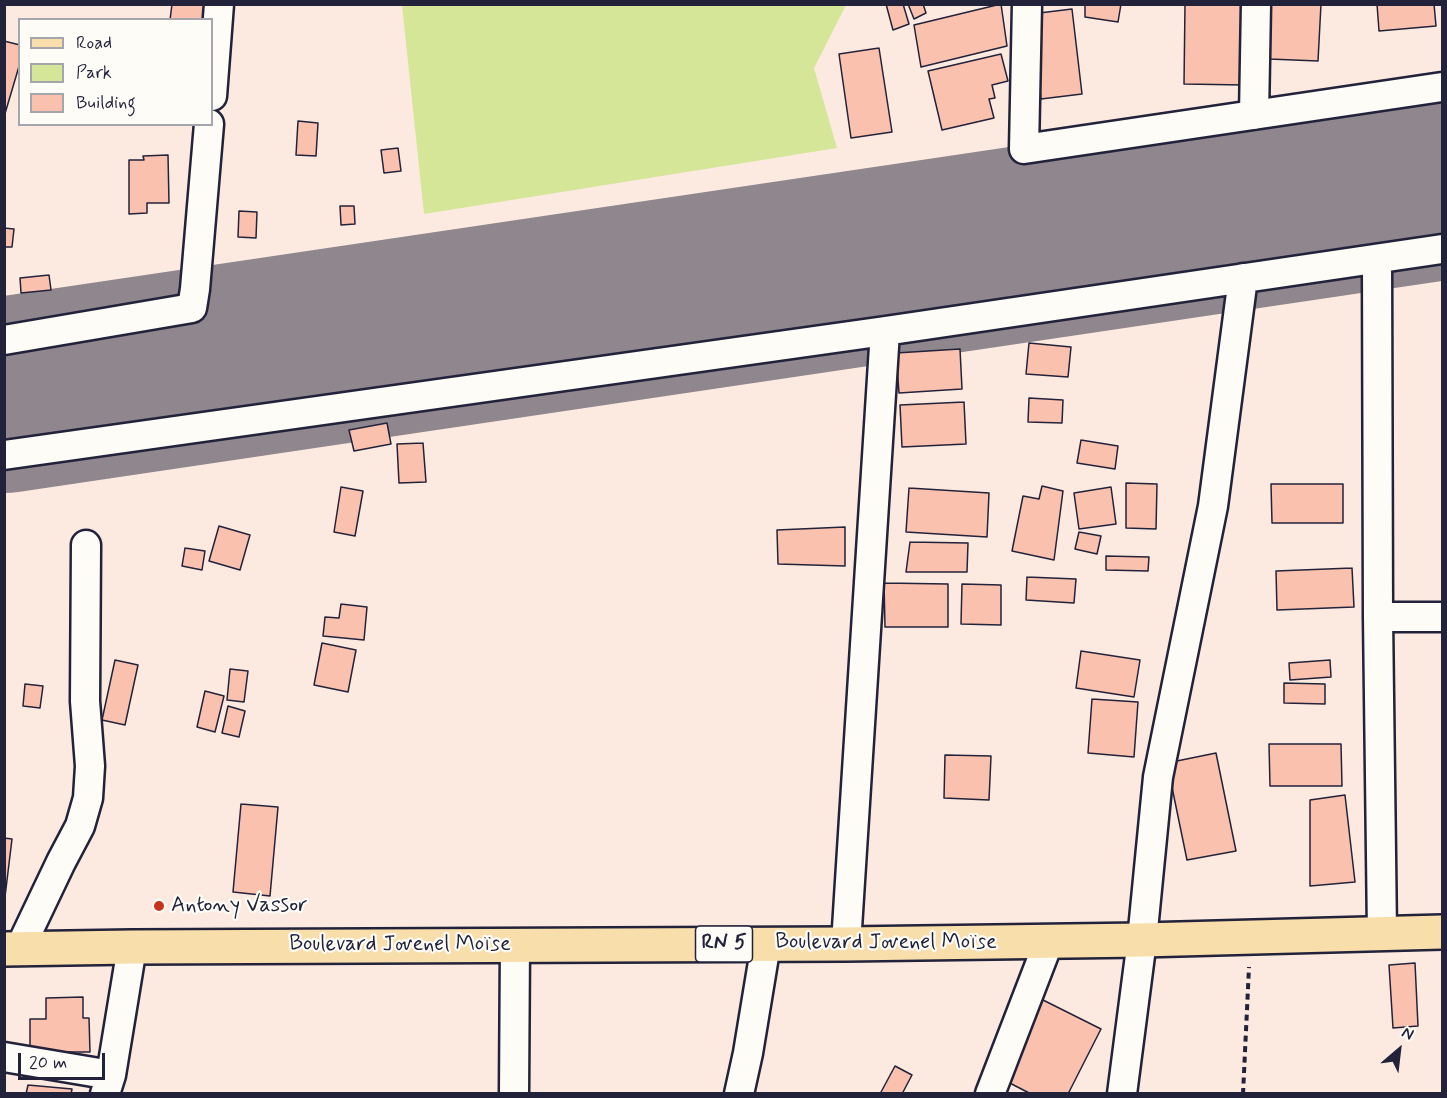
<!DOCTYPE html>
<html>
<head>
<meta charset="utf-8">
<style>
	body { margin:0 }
	#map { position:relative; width:1447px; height:1098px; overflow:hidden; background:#fceae1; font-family:Mynerve,sans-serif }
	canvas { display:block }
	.frame { position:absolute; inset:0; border:6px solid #22223b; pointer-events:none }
	.legend { position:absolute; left:18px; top:18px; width:195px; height:108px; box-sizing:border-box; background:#fdfcf7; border:2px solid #a5a5ac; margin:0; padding:8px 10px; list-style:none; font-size:18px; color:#22223b }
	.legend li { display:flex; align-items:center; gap:12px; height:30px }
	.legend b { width:30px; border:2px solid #a5a5ac }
	.north { position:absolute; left:1369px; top:1020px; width:60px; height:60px; -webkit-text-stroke:4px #fdfcf7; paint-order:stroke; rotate:28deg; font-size:16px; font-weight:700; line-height:24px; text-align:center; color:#22223b }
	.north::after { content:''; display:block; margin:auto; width:21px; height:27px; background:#22223b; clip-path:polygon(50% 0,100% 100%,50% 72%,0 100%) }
	.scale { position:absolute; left:18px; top:1053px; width:87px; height:27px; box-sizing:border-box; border:3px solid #22223b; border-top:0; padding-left:8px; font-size:18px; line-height:21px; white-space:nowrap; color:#22223b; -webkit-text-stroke:4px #fdfcf7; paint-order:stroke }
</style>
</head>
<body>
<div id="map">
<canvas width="1447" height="1098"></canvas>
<div class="frame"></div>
<ul class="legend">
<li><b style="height:8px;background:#f8deab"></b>Road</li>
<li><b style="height:16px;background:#d5e699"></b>Park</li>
<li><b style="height:16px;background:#f9c1ae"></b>Building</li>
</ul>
<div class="north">N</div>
<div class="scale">20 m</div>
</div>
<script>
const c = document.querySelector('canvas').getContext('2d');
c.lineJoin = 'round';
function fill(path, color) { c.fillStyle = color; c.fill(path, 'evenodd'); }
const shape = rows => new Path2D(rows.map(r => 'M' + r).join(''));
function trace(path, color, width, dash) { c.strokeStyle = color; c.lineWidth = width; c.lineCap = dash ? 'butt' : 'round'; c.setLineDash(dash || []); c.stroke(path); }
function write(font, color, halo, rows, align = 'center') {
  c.font = font + ' Mynerve,sans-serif'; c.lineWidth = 4.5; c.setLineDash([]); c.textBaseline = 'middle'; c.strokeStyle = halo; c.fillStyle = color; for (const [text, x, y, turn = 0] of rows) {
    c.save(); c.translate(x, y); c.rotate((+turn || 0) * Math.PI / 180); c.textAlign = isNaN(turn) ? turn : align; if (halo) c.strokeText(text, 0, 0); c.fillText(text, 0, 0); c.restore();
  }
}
const built = shape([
	[1442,103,1442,270,1122,319,417,415,5,479,5,333,826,197]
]);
const green = shape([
	[402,5,846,5,814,68,837,148,424,214]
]);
const runway = shape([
	[4,395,1442,182]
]);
const building = shape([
	[172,4,209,4,207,20,170,20,172,4],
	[886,4,903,4,909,24,893,30,886,4],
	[908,4,923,4,926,13,914,19,908,4],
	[1001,4,1007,46,921,67,914,25,1001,4],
	[1085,4,1121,4,1118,22,1085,17,1085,4],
	[1185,4,1245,4,1244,85,1184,84,1185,4],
	[1271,4,1321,4,1318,61,1269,59,1271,4],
	[1377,4,1434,4,1436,26,1379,31,1377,4],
	[1072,9,1082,94,1041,99,1031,14,1072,9],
	[4,41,20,45,20,63,4,117,4,41],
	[879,48,892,132,851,138,839,54,879,48],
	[1001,54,1008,81,992,85,995,98,989,99,994,118,942,130,928,71,1001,54],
	[298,121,318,123,316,156,296,155,298,121],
	[398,148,401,171,384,173,381,150,398,148],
	[168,155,169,203,147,203,147,213,129,214,129,160,144,160,143,156,168,155],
	[340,206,354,206,355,224,341,225,340,206],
	[239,211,257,212,256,238,238,237,239,211],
	[4,228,14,229,12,247,4,247,4,228],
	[49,275,51,290,21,293,20,278,49,275],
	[1029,343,1071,347,1068,377,1026,374,1029,343],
	[960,349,962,389,899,393,896,353,960,349],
	[1029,398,1063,400,1062,423,1028,422,1029,398],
	[964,402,966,444,902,447,900,405,964,402],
	[387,423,391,444,354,451,349,430,387,423],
	[1081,440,1118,446,1115,469,1077,463,1081,440],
	[423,443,426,482,399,483,397,444,423,443],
	[1126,483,1157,484,1156,529,1126,528,1126,483],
	[1271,484,1343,484,1343,523,1272,523,1271,484],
	[1042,486,1063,491,1054,560,1012,551,1023,496,1039,499,1042,486],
	[341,487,363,491,355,536,334,532,341,487],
	[1111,487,1116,524,1079,529,1074,493,1111,487],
	[909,488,989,493,987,537,906,532,909,488],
	[219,526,250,535,240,570,209,561,219,526],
	[845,527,845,566,778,564,777,530,845,527],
	[1079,532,1101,536,1097,554,1075,549,1079,532],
	[910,542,968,543,967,572,906,572,910,542],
	[185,548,205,551,202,570,182,566,185,548],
	[1106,556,1149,557,1148,571,1106,570,1106,556],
	[1352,568,1354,607,1277,610,1276,571,1352,568],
	[1027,577,1076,579,1074,603,1026,600,1027,577],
	[884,583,948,584,948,627,885,627,884,583],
	[962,584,1001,585,1001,625,961,624,962,584],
	[341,604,367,607,364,640,323,636,325,617,339,618,341,604],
	[322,643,356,650,348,692,314,685,322,643],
	[1081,651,1140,660,1134,697,1076,688,1081,651],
	[115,660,138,665,125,725,102,720,115,660],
	[1330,660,1331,677,1290,680,1289,663,1330,660],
	[230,669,248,671,244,702,227,700,230,669],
	[1284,683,1325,684,1325,704,1284,703,1284,683],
	[25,684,43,686,40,708,23,706,25,684],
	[205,691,224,696,215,732,197,727,205,691],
	[1092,699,1138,702,1134,757,1088,753,1092,699],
	[228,706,245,711,239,737,222,733,228,706],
	[1269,744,1341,744,1342,786,1270,786,1269,744],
	[1216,753,1236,851,1187,860,1167,763,1216,753],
	[945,755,991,756,989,800,944,798,945,755],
	[1345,795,1355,882,1310,886,1310,800,1345,795],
	[241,804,278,807,270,896,233,892,241,804],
	[4,838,12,839,4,905,4,838],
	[1415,963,1418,1026,1393,1028,1389,965,1415,963],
	[83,997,83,1018,89,1018,90,1052,30,1052,30,1019,46,1019,46,998,83,997],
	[1043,1000,1101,1029,1068,1094,1031,1094,1004,1080,1043,1000],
	[895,1066,912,1075,902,1094,880,1094,895,1066],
	[28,1085,72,1089,71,1094,26,1094,28,1085]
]);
const path = shape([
	[1243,1094,1249,967]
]);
const minor = shape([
	[1027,4,1024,149,1442,87],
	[212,96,219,4],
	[1254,115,1256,4],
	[1377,259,1378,617,1382,933],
	[4,340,192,308,195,289,209,124],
	[4,455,885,331,1442,249],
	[1378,617,1442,617],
	[846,944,885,331],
	[20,948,61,862,80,826,88,798,90,766,85,701,86,545],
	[4,1057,111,1075],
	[105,1094,111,1075,132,947],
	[514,1094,515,945],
	[739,1094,748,1053,766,944],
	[990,1094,1049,941],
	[1122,1094,1142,940,1158,777,1213,506,1243,278]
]);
const major = shape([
	[4,949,132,947,846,944,1142,940,1442,932]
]);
const markers = [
	[159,906,6,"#c8321e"]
];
const shields = [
	[724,944,57]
];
const shieldNames = [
	["RN 5",724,944]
];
const poiNames = [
	["Antony Vassor",171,906]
];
const streetNames = [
	["Boulevard Jovenel Moïse",886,943],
	["Boulevard Jovenel Moïse",400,945]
];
fill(built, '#fbded2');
fill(green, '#d5e699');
trace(runway, '#8f868e', 196);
fill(building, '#f9c1ae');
trace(building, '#22223b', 1.5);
trace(minor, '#22223b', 33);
trace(major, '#22223b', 38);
trace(path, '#22223b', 4, [6, 4.5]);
trace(minor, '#fdfcf7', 28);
trace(major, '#f8deab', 33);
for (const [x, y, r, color] of markers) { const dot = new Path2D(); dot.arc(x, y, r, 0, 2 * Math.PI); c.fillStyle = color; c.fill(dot); trace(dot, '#fdfcf7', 2); }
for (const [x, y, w] of shields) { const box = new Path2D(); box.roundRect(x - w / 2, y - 18, w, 36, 4.5); c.fillStyle = '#fdfcf7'; c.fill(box); trace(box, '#22223b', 1.5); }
write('bold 21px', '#22223b', null, shieldNames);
write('22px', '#22223b', '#fdfcf7', poiNames, 'left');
write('22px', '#22223b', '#fdfcf7', streetNames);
</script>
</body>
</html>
